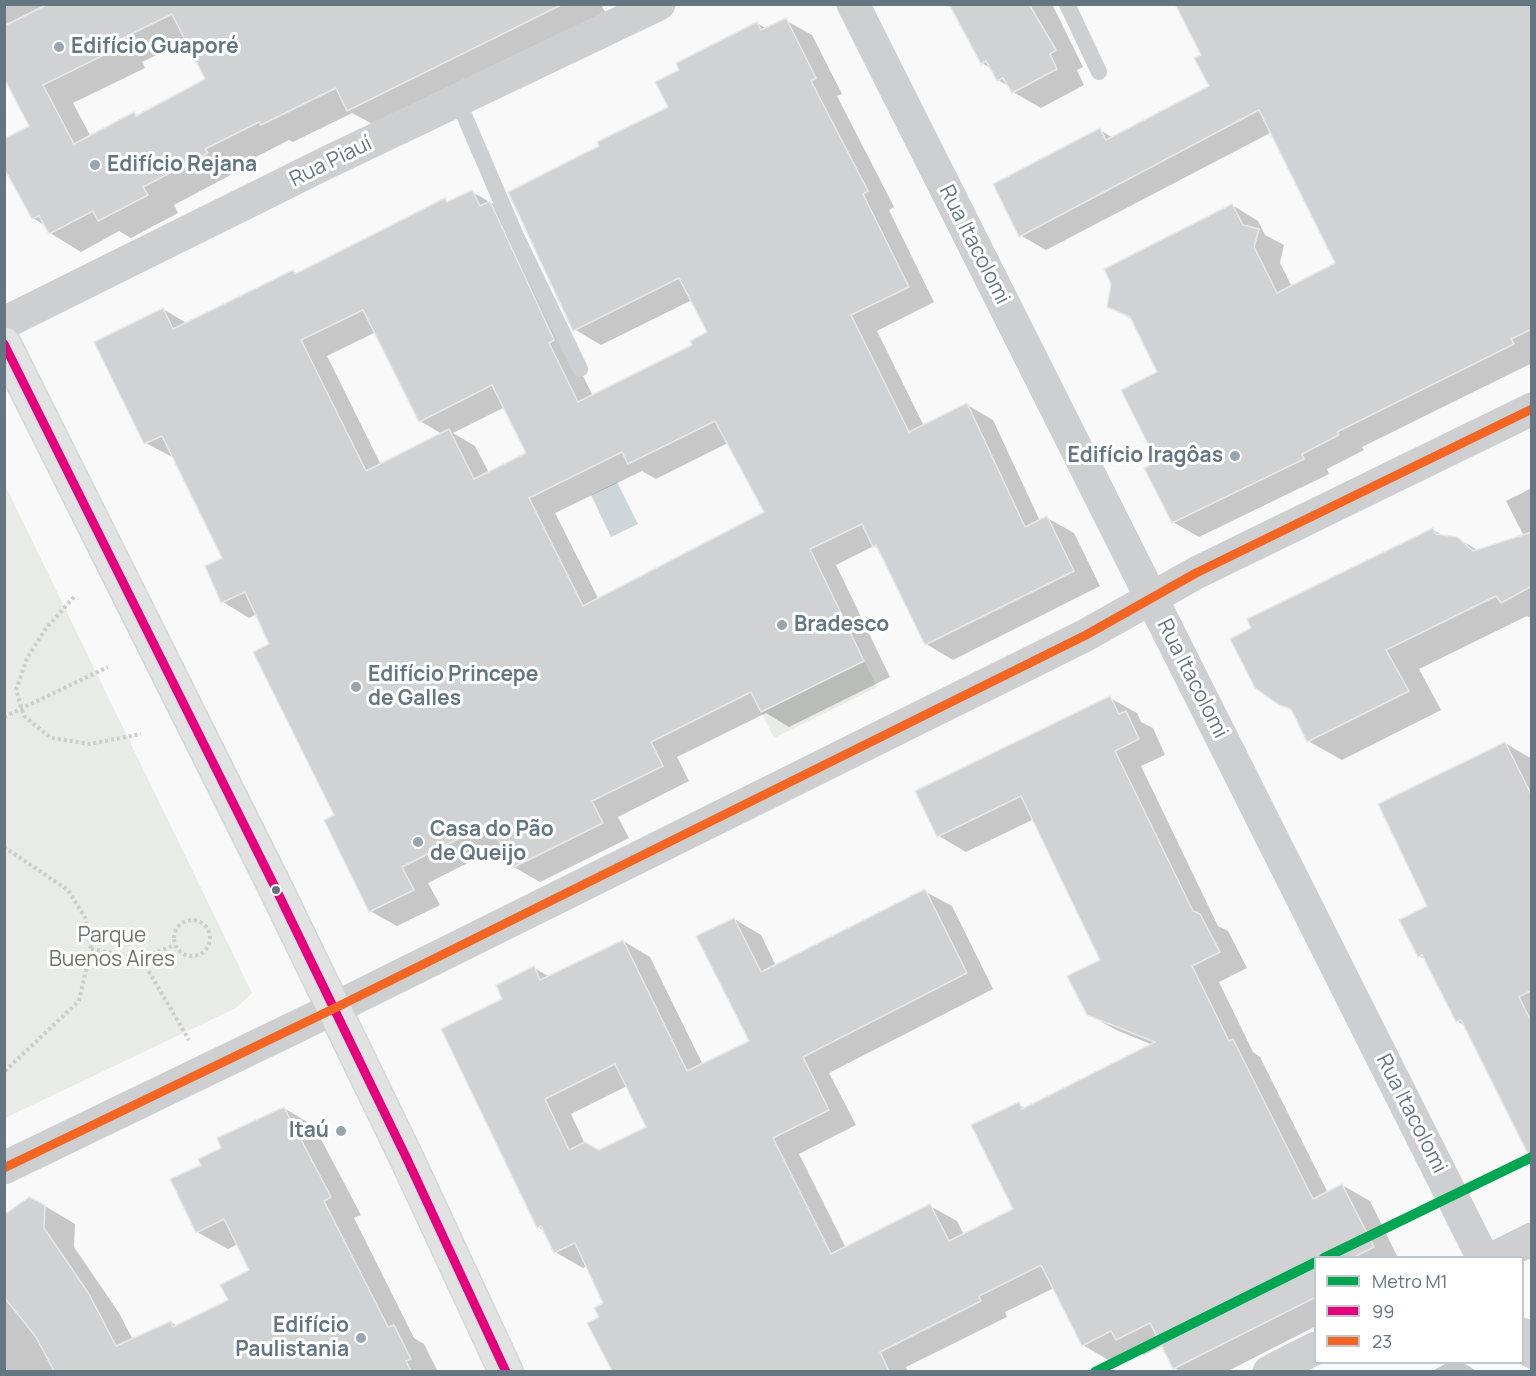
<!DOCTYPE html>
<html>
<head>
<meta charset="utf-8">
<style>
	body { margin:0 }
	#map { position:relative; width:1536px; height:1376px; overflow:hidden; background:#f9f9f9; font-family:Manrope,sans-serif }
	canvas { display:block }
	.frame { position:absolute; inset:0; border:6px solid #657683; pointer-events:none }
	.legend { position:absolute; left:1314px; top:1256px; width:210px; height:108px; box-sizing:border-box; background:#fff; border:2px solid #c1c8cd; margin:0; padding:8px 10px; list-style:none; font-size:18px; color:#657683 }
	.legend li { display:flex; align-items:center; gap:12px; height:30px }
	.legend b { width:30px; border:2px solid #c1c8cd }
</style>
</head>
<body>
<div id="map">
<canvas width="1536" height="1376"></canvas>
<div class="frame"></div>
<ul class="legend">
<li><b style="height:8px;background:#00a651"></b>Metro M1</li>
<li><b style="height:8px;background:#e5007d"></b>99</li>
<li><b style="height:8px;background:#f26522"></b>23</li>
</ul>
</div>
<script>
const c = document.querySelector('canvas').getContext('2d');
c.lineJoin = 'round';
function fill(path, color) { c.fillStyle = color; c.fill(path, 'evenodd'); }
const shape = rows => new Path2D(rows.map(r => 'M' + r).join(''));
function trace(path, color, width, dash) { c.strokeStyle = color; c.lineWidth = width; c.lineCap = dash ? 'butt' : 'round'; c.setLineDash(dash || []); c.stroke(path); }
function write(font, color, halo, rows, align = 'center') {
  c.font = font + ' Manrope,sans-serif'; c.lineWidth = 6; c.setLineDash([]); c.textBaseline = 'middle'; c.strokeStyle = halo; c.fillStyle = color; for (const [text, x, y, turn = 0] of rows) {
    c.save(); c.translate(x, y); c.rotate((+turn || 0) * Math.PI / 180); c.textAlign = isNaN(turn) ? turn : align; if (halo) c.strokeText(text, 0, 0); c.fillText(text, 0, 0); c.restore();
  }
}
const green = shape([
	[5,485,252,993,236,1008,5,1118],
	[864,661,877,687,774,738,761,712]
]);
const water = shape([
	[617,482,638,524,611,537,591,495]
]);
const shadow = shape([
	[4,4,601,4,607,16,380,128,352,113,293,142,289,140,236,167,238,171,174,205,178,213,131,238,119,231,81,252,50,233,46,226,33,218,31,127,4,74],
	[187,40,207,80,139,116,134,113,91,137,73,103,145,68,142,62],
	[951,4,1052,4,1083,67,1077,70,1084,85,1041,108,1013,92,1010,87,998,80,992,69,982,63],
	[1532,4,1532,363,1362,447,1364,450,1327,469,1329,474,1199,537,1173,522,1159,462,1159,373,1133,320,1108,306,1232,205,1258,221,1265,235,1284,245,1280,263,1292,287,1337,263,1272,132,1046,250,1020,235,1100,130,1113,138],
	[785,20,812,35,842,94,837,96,894,207,889,210,934,302,877,331,924,426,967,405,993,420,1040,521,1047,518,1074,533,1100,586,953,660,926,644,879,549,874,546,836,565,890,677,789,727,766,713,677,757,689,781,618,817,629,838,540,882,514,867,503,845,428,883,440,905,397,926,370,911,336,815,257,614,249,618,223,602,207,567,224,558,174,458,146,443,163,309,188,324,293,271,298,274,445,200,449,203,472,192,499,207,593,396,694,345,709,333,692,300,601,345,574,329,601,147,670,108,681,71,757,23,767,29],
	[376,332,420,421,442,434,381,465,327,356],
	[505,407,528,454,489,473,475,446,453,433],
	[728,443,766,513,599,600,555,513,642,471,656,479],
	[1532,488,1532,619,1527,616,1419,669,1441,710,1342,760,1308,741,1294,712,1280,704,1433,530,1444,536,1457,538,1479,551,1524,536,1506,501],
	[1110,698,1137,713,1141,722,1153,728,1165,755,1141,766,1218,926,1228,931,1247,968,1219,982,1253,1052,1260,1057,1328,1193,1342,1185,1370,1201,1398,1258,1316,1258,1316,1326,1226,1372,1181,1372,1174,1368,1163,1345,1144,1355,1134,1349,1110,1361,1083,1345,1054,1288,1005,1312,1007,1317,906,1367,908,1372,614,1372,589,1323,601,1317,605,1303,588,1265,583,1268,555,1252,545,1231,538,1227,504,1000,534,968,550,977,623,941,650,957,703,1065,751,1042,734,919,761,935,776,966,924,891,952,906,993,989,829,1073,856,1125,799,1154,846,1248,930,1206,957,1221,964,1235,1015,1210,1018,1104,1026,1109,1153,1045,1116,1030,1088,1014,1102,960,1034,819,966,852,939,836,917,792],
	[627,1086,648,1127,599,1152,585,1144,571,1114],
	[1505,743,1532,759,1532,1158,1465,1026,1457,1021,1426,960,1419,956,1429,906],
	[284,1108,314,1126,361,1215,354,1218,414,1338,424,1344,438,1372,4,1372,4,1217,45,1206,75,1224,74,1247,119,1313,133,1340,171,1322,178,1327,230,1300,251,1271,238,1244,228,1249,197,1232,203,1166],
	[1449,1362,1462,1362,1478,1372,1430,1372]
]);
const building = shape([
	[48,4,563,4,347,111,336,88,261,125,259,122,205,149,208,153,143,187,148,195,98,221,93,211,49,234,39,216,32,219,4,168,4,139,29,126,4,78,4,26,48,4],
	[172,14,205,79,136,116,134,112,74,144,43,85,114,50,111,44,172,14],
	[949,4,1029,4,1056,50,1050,54,1057,69,1012,93,1003,78,997,81,986,61,981,64,949,4],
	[1175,4,1532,4,1532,329,1511,339,1514,344,1337,432,1339,435,1302,454,1304,459,1172,523,1144,468,1157,462,1121,390,1157,372,1130,317,1107,307,1111,284,1104,269,1232,204,1243,225,1259,229,1254,247,1277,293,1335,263,1259,110,1019,237,993,184,1100,128,1106,140,1209,86,1194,58,1201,55,1175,4],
	[786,18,816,78,811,81,868,191,863,194,909,287,851,315,909,432,967,403,1025,527,1047,516,1074,571,925,645,876,545,873,547,862,524,810,549,864,661,761,712,751,692,651,742,663,766,592,801,603,823,512,868,490,823,402,867,414,890,369,912,324,820,334,815,253,652,269,644,245,592,221,603,205,566,222,558,162,436,144,444,94,342,163,308,173,329,293,270,295,274,445,198,447,202,472,190,480,206,490,201,554,340,549,343,578,402,692,345,690,341,707,332,679,278,573,331,508,192,599,146,597,142,668,107,655,82,679,70,676,63,757,22,761,30,786,18],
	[363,310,419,422,492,385,526,453,474,479,449,429,366,471,301,340,363,310],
	[715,421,764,512,583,606,529,498,622,452,628,464,715,421],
	[1433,528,1436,534,1457,537,1473,551,1532,532,1532,586,1501,603,1496,596,1386,650,1409,691,1307,742,1291,709,1279,705,1255,688,1230,639,1251,628,1247,619,1433,528],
	[1110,696,1119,714,1126,711,1139,739,1115,751,1193,911,1200,914,1220,952,1192,966,1229,1041,1233,1039,1313,1199,1342,1184,1374,1247,1354,1257,1316,1257,1316,1297,1173,1369,1150,1323,1116,1340,1111,1331,1082,1346,1041,1265,979,1296,981,1301,880,1352,889,1371,612,1371,587,1323,599,1317,594,1308,603,1303,575,1243,554,1253,541,1226,537,1228,441,1029,502,999,496,985,534,966,540,980,623,940,687,1071,749,1041,696,936,734,918,761,972,925,889,967,973,803,1057,829,1110,773,1138,831,1254,930,1204,949,1241,1013,1209,971,1125,1019,1102,1022,1109,1155,1042,1087,1015,1067,976,1100,960,1021,796,937,837,915,791,1110,696],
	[615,1064,646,1127,599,1150,585,1142,569,1150,545,1099,615,1064],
	[1505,742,1532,796,1532,990,1519,997,1532,1023,1532,1162,1461,1020,1456,1022,1422,955,1418,957,1399,920,1427,906,1378,804,1505,742],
	[284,1107,331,1197,324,1201,388,1327,394,1325,411,1359,406,1361,411,1371,54,1371,36,1337,4,1297,4,1215,29,1197,45,1205,44,1228,89,1294,116,1346,171,1321,173,1327,228,1300,220,1285,249,1270,224,1219,196,1233,170,1179,201,1165,198,1159,221,1148,217,1138,284,1107]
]);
const path = shape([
	[74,597,47,627,27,658,16,690,24,716,51,738,90,744,141,734],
	[4,717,108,667],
	[4,847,68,890,86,919,91,949,79,1001,4,1072],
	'174 938a18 18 0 1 1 36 0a18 18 0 1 1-36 0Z',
	[91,949,141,958,189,1040],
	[141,958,175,945]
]);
const lane = shape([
	[1067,4,1099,72],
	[458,101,516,236,580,369]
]);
const street = shape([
	[853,4,1483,1258],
	[4,323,324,164,659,4],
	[4,1168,333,1009,1086,635,1196,573,1532,409],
	[1494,1258,1532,1239],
	[1522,1334,1532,1352],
	[1269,1372,1316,1348]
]);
const secondary = shape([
	[4,344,274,885,407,1159,506,1372]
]);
const bus1 = shape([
	[4,344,274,885,407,1159,506,1372]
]);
const bus2 = shape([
	[4,1168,333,1009,1086,635,1196,573,1532,409]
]);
const metro1 = shape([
	[1324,1258,1532,1157],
	[1095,1372,1316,1262]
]);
const markers = [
	[59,47,6,"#99a4ac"],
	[95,165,6,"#99a4ac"],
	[1235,456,6,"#99a4ac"],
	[782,625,6,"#99a4ac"],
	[356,687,6,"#99a4ac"],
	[418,842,6,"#99a4ac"],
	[276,890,5,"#657683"],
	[341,1131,6,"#99a4ac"],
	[361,1338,6,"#99a4ac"]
];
const poiNames = [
	["Edifício Guaporé",71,47],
	["Edifício Rejana",107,165],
	["Edifício Iragôas",1223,456,"right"],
	["Bradesco",794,625],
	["Edifício Princepe",368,675],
	["de Galles",368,699],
	["Casa do Pão",430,830],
	["de Queijo",430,854],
	["Itaú",329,1131,"right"],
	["Edifício",349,1326,"right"],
	["Paulistania",349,1350,"right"]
];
const streetNames = [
	["Rua Piauí",331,162,-26],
	["Rua Itacolomi",974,245,63],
	["Rua Itacolomi",1192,679,63],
	["Rua Itacolomi",1411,1114,63]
];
const parkNames = [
	["Parque",112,936],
	["Buenos Aires",112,960]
];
fill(green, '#e8ebe6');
fill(water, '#ced6d9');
fill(shadow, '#0003');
fill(building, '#d0d2d3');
trace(building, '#e8e8e8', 1.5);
trace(secondary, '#d5d6d7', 36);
trace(path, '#cbcccd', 4, [3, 3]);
trace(lane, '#cecfd0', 16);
trace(street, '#cecfd0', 33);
trace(secondary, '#e1e2e2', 33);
trace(bus1, '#e5007d', 9);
trace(bus2, '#f26522', 9);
trace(metro1, '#00a651', 10);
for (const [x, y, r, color] of markers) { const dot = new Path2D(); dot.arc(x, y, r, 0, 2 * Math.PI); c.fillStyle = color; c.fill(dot); trace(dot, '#fff', 2); }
write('bold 21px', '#657683', '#fff', poiNames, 'left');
write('21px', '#657683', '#fff', streetNames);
write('21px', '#687a64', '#fff', parkNames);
</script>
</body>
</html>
